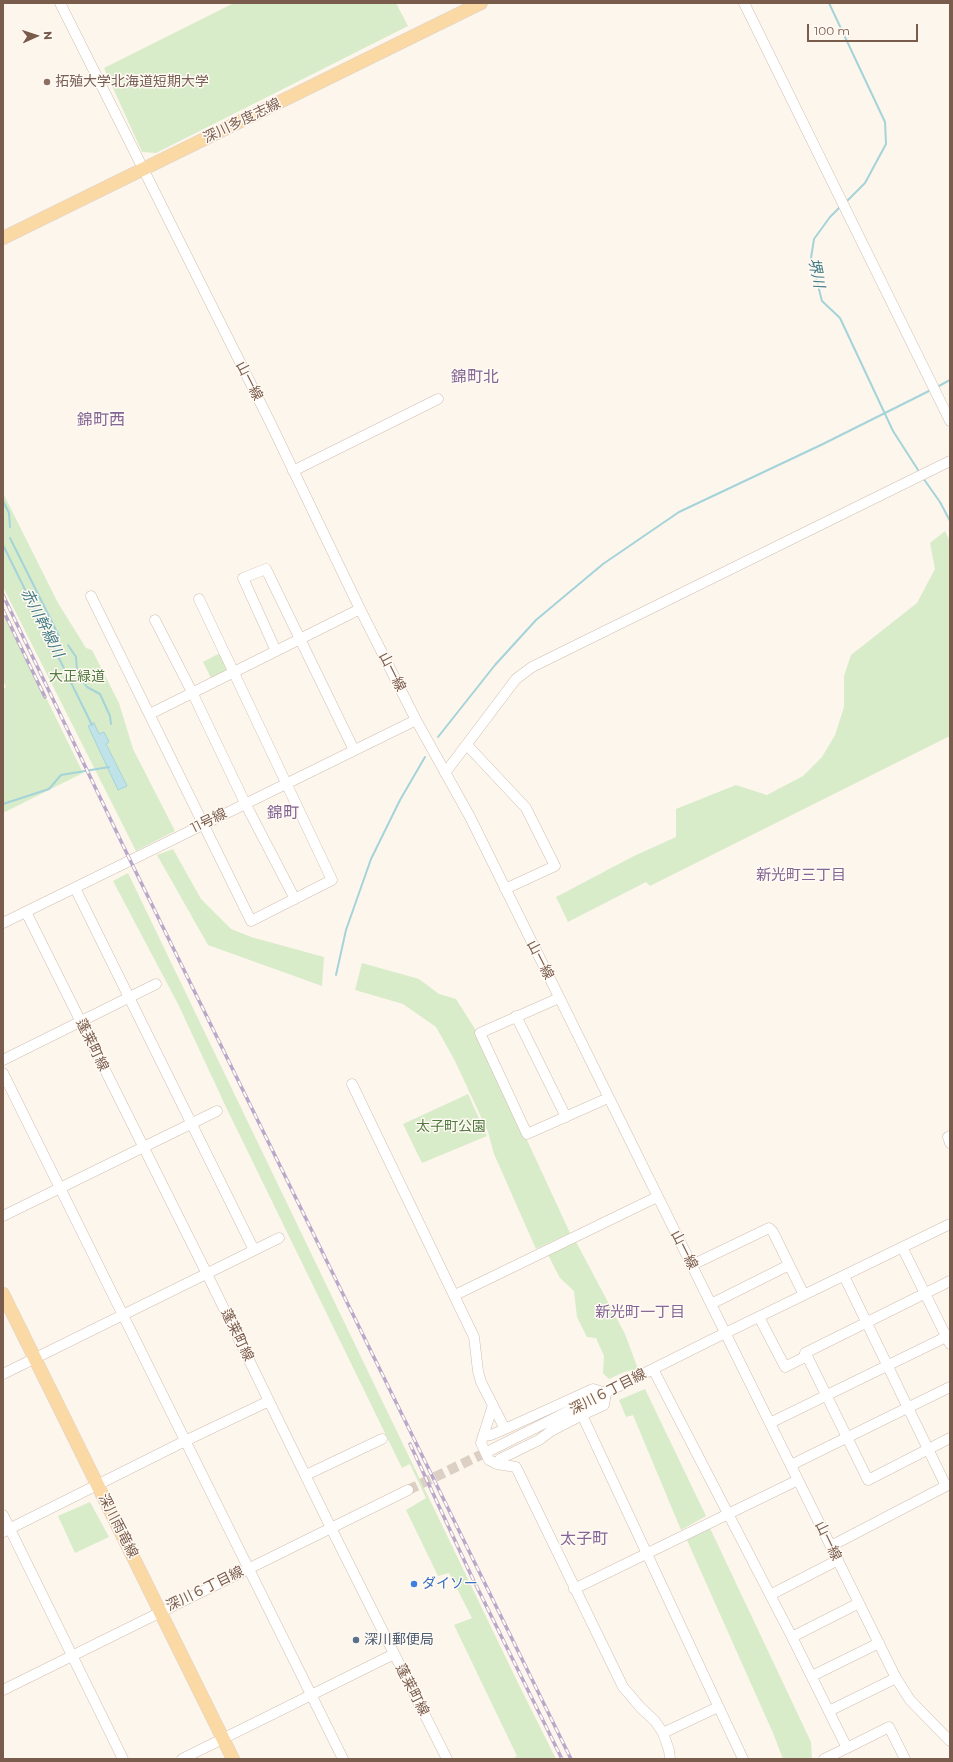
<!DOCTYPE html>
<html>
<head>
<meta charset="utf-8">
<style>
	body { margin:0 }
	#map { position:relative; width:953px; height:1762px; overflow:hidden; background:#fdf6ec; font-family:Montserrat,sans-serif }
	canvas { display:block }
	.frame { position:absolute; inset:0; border:4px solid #7a5c4d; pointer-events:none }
	.north { position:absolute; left:16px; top:16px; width:40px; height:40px; -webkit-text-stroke:3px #fffaf3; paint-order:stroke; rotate:87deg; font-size:11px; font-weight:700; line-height:16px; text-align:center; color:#7a5c4d }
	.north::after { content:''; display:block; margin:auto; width:14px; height:18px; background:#7a5c4d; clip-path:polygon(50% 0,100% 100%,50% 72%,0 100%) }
	.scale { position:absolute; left:807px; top:24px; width:111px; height:18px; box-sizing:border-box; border:2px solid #7a5c4d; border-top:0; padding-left:5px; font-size:12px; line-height:14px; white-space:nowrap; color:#7a5c4d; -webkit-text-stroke:3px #fffaf3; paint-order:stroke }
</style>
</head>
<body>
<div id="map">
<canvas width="953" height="1762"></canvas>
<div class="frame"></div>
<div class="north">N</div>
<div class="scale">100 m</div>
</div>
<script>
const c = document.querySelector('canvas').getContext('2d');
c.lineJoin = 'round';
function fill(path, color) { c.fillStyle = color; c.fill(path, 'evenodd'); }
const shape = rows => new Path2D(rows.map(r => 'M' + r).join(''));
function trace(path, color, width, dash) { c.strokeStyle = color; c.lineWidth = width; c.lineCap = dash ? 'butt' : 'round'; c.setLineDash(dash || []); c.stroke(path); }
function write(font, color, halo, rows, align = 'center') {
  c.font = font + ' Montserrat,"Noto Sans JP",sans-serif'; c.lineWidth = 3; c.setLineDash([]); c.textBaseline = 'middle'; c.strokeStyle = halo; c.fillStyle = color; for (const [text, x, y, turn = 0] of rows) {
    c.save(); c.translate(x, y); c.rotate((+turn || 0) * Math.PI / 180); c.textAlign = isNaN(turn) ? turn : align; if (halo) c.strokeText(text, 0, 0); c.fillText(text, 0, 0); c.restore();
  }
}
const green = shape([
	[234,3,396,3,408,26,156,153,142,152,104,68],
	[3,493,58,603,86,648,92,650,119,703,133,749,175,831,136,851,3,587],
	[945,531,950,541,950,736,650,886,646,882,568,922,556,897,634,856,676,837,676,809,736,785,767,795,803,776,822,757,835,735,844,707,844,676,851,655,917,603,935,569,930,543],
	[3,610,83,773,3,813,3,689,6,687,3,680],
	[220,653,228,670,211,678,203,662],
	[173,849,201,899,231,929,251,937,324,957,322,986,208,945,157,855],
	[128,873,518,1683,556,1759,512,1759,517,1756,454,1625,472,1618,449,1573,438,1576,406,1510,426,1498,410,1464,402,1468,226,1107,178,1004,113,881],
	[362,963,419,979,439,994,456,999,477,1032,570,1233,536,1249,494,1154,488,1132,455,1061,436,1027,403,1004,355,990],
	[468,1094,487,1136,422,1163,403,1124],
	[575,1240,625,1334,638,1369,624,1372,609,1379,603,1373,604,1356,596,1338,587,1337,577,1317,574,1291,560,1278,548,1255],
	[645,1389,706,1516,681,1530,633,1415,626,1417,619,1400],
	[90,1502,109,1537,75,1553,58,1516],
	[709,1526,811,1742,812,1759,783,1759,773,1733,686,1538]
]);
const water = shape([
	[94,723,99,734,104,732,109,742,106,744,127,786,118,790,88,726,94,723]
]);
const stream = shape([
	[829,3,885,122,886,144,865,183,846,202],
	[841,206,830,217,814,239,811,258,822,301,840,318,893,431,920,473],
	[937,387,950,380],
	[923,478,940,502,950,521],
	[3,501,9,513,10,527],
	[10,538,59,636],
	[3,545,92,725],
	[68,645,76,657,77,670,84,683,87,687,100,694,110,716,111,724],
	[438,737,495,665,536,620,603,564,679,512,823,444,931,390],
	[3,804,49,789,61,775,109,767],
	[336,975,346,930,371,859,400,800,425,757],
	[950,1759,950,1756]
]);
const minorTunnel = shape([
	[408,1490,491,1450]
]);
const minor = shape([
	[60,3,270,422,360,609,416,720,470,817,896,1678,910,1700,950,1741],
	[744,3,950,421],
	[293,471,438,399],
	[91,596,251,921,332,880,199,599],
	[155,620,192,692,245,803,295,899],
	[276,651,243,578,266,569,354,750],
	[150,714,360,609],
	[467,745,526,808,555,866,505,889],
	[445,773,516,679,532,667,950,461],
	[75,888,254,1250],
	[26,912,207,1274,331,1528,447,1759],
	[3,923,416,720],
	[559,998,480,1033,527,1134,608,1098],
	[516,1016,566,1117],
	[3,1060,156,984],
	[3,1073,343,1759],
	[352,1084,474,1337,478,1371,481,1382,505,1429,593,1389,606,1393,604,1405,582,1415],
	[950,1136,948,1137,950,1143],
	[3,1216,217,1111],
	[902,1247,950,1344],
	[692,1265,769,1228,773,1232,804,1295],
	[455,1295,657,1197],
	[711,1304,789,1265],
	[759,1317,785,1367,807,1356,805,1353,950,1281],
	[807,1356,868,1480,950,1438],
	[653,1369,792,1637,859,1603],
	[3,1374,279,1238],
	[493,1405,481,1443,489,1460,497,1464,516,1467,623,1687,641,1708,655,1721,663,1733,669,1750,670,1759],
	[770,1423,950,1335],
	[483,1436,491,1435,505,1429],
	[491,1450,711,1340,950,1224],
	[497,1464,500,1459,539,1440,551,1431,582,1415,743,1759],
	[791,1465,950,1387],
	[306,1475,382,1439],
	[3,1515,123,1759],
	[3,1532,185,1441,269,1401],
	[831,1546,946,1486,844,1276],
	[574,1589,798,1480],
	[770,1595,838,1560],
	[792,1637,847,1748,824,1759],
	[812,1676,879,1643],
	[3,1690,408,1490],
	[829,1711,896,1678],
	[663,1733,718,1707],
	[847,1748,889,1727,905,1759],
	[182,1759,394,1654]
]);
const major = shape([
	[3,238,481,3],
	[3,1294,233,1759]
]);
const rail = shape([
	[3,595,130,860,571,1759],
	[3,610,45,697],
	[410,1444,471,1575,562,1759]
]);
const markers = [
	[47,82,4,"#8d6e63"],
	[414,1584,4,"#3f7fe0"],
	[356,1640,4,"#5c6f8a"]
];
const educationNames = [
	["拓殖大学北海道短期大学",55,82]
];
const streetNames = [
	["深川多度志線",242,121,-26],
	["山一線",249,381,63],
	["山一線",392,672,63],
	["11号線",209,821,-26],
	["山一線",540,960,63],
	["蓬莱町線",92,1045,64],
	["山一線",684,1250,63],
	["蓬莱町線",237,1335,64],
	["深川６丁目線",608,1392,-27],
	["深川雨竜線",118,1526,63],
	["山一線",828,1541,64],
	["深川６丁目線",205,1589,-26],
	["蓬莱町線",412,1690,63]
];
const parkNames = [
	["大正緑道",77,677],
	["太子町公園",451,1127]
];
const shopNames = [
	["ダイソー",422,1584]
];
const serviceNames = [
	["深川郵便局",364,1640]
];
const waterNames = [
	["堺川",816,273,79],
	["赤川幹線川",42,623,63]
];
const neighbourhoodNames = [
	["新光町三丁目",801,876],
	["新光町一丁目",640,1313]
];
const quarterNames = [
	["錦町北",475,377],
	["錦町西",101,420],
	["錦町",283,813],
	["太子町",584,1539]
];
fill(green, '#d8ecc9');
fill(water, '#bfe3e8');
trace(water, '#a5d3da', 1);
trace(stream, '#a5d3da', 2);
trace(minorTunnel, '#dcd0c4', 10, [10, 5]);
trace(minor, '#d1beb0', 11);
trace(major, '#dad1cd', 14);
trace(minor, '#fff', 10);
trace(major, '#fbd9a5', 13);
trace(rail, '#b9a8c9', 3.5);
trace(rail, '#fffaf3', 2, [6]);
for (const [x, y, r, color] of markers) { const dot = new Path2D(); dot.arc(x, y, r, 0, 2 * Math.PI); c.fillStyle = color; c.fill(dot); trace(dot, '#fffaf3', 1.5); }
write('14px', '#785e54', '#fffaf3', educationNames, 'left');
write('14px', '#7a5c4d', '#fffaf3', streetNames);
write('14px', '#537a41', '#fffaf3', parkNames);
write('14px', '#366cbe', '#fffaf3', shopNames, 'left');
write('14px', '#4e5e75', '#fffaf3', serviceNames, 'left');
write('italic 15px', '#437c86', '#fffaf3', waterNames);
write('15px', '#846695', '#fffaf3', neighbourhoodNames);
write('16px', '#846695', '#fffaf3', quarterNames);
</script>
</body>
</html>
